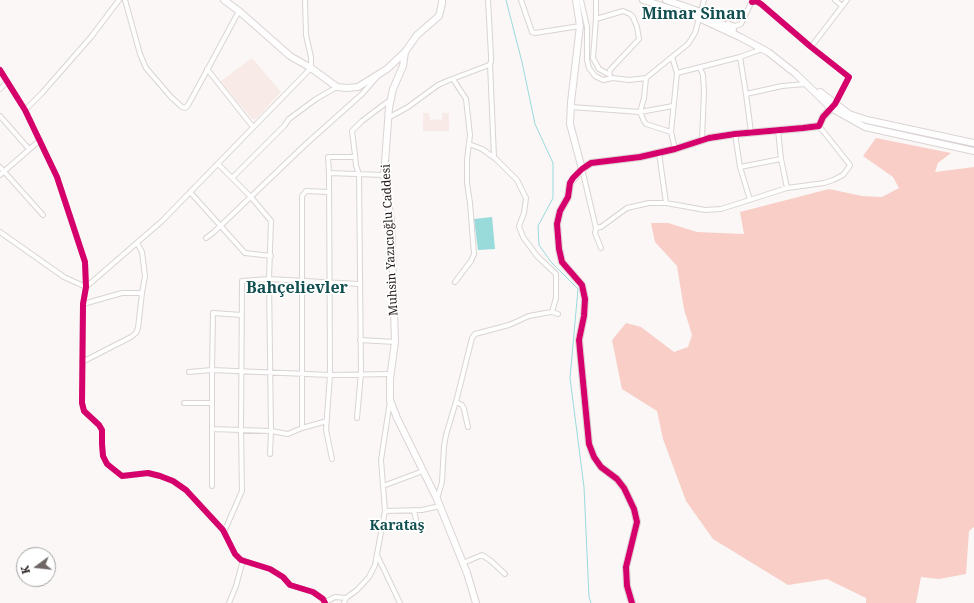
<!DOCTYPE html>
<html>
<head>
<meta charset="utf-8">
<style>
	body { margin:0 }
	#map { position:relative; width:974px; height:603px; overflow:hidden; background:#faf7f6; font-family:"Noto Serif",serif }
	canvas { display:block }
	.north { position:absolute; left:16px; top:547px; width:40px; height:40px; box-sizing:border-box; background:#fff; border:1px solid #a7a3a3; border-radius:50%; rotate:255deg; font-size:11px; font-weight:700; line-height:16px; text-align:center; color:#241a19 }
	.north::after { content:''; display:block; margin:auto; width:14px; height:18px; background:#6f6766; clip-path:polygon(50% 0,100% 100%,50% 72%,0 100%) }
</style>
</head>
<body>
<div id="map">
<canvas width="974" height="603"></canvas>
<div class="north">K</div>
</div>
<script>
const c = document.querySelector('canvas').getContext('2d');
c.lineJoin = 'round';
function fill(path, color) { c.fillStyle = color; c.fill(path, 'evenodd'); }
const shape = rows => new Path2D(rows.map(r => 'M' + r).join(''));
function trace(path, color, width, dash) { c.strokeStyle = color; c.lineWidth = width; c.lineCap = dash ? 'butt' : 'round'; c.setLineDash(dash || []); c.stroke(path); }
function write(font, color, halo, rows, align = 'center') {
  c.font = font + ' "Noto Serif",serif'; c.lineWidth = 3.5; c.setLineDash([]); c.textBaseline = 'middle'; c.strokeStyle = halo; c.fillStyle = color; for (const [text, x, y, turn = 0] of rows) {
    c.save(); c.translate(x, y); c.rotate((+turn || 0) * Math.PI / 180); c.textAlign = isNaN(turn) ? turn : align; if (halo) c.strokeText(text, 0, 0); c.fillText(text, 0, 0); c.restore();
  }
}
const built = shape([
	[252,58,281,92,256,119,252,119,221,81],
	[423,113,429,113,430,120,438,119,439,120,442,120,442,113,449,113,449,131,423,131]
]);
const forest = shape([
	[876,138,951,153,938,163,935,172,974,167,974,527,969,531,966,574,939,579,921,577,916,603,866,603,866,598,827,579,788,585,713,539,686,501,663,439,657,411,622,389,612,340,626,323,641,327,674,352,688,347,692,335,684,309,677,266,655,242,651,223,668,223,697,232,744,234,740,212,829,189,862,196,882,197,899,188,893,177,863,156]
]);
const water = shape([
	[492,217,495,249,478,250,474,219]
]);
const stream = shape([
	[506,0,522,62,535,124,553,163,553,198,538,226,539,245,551,262,578,289,570,378,584,487,589,597,591,603]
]);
const street = shape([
	[125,0,140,54,146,68,171,97,182,107,185,108,188,105,192,98,239,11],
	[521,0,532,32,535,33,580,26],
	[581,0,587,27,587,60,589,68,595,76,603,80,613,78,629,80,646,78,672,57],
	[596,0,596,19,593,58,599,69,610,75],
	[835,0,842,6],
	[752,2,756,1,761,4,811,47,849,77,835,104],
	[596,19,623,11,630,14,633,17,637,27,639,39,610,70,609,74],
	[726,26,728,23,735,26,741,24,752,1],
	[811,47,847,0],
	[740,57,746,94,782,86,805,84],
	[490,64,494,157],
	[700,68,703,75,704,91,702,140],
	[207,69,253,127],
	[0,70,25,110,57,177,85,262,86,287,83,304,82,403,84,411,99,425,102,430,102,444,103,456,107,464,122,476,148,473,160,476,173,481,186,490,223,530,235,554,241,560,270,569,283,577,290,585,313,592,323,599,325,603],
	[677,73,740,57,762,49],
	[646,78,644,98,640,112,644,121,646,124,671,132,677,73,672,57,688,44,695,33,704,0],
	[453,79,466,99,470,135,467,160,467,183,470,203,474,254,471,261,455,282],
	[0,89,7,82],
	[746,94,751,132],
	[571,107,640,112,673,106],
	[25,110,42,93,91,37,119,0],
	[0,116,29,149],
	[388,118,408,107,438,85,447,81,489,65,491,62,491,56,488,0],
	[778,130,781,159,787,188,824,183,833,180,843,175,849,167,850,165,819,126],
	[671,132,675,149],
	[735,134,740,167,750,200],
	[469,144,482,149,496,159,517,180,526,198,524,213,519,226,523,237,537,256,556,274,556,298,552,312],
	[659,153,666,203],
	[355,155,356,166,359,174,361,373,357,418],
	[218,164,251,197,271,221,269,279,271,431,270,454],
	[0,167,43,215],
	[740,167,781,159],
	[582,169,596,228,601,227,627,208,649,203,666,203,705,210,721,209,787,188],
	[329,173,328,157,354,157,355,155,352,131,362,121,390,100],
	[0,175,40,140],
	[232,178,284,126,289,119,316,99,337,87],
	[190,192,245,253,271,256],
	[596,228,595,233,601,248],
	[0,232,64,277,86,287,162,221,311,68,311,57,306,35,305,0],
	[206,238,214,232,306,144,362,94,377,77],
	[83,304,122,293,142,293],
	[360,340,395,342],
	[82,362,131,337,136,333,138,328,142,293,145,276,142,252,137,243],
	[189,372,212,370,330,375,391,374],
	[456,402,462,405,464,409,468,427],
	[184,403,212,403],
	[302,428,302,196,306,191,328,192],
	[212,429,271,431,288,434,302,428,327,421],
	[332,459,326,430,330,375,329,173,384,175],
	[212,486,212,370,213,313,242,315],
	[383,486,423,471],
	[437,499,442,482,444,446,446,435,457,398,472,338,475,334,509,325,529,316,545,313,552,312,558,314],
	[414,510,417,525],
	[385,511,422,510,440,506],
	[224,532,242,491,241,430,242,281,269,279,359,284],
	[377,555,400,603],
	[463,563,482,555,491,561,505,574],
	[325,602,335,597,346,598],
	[229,603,236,586,243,560],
	[344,603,346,598,357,590,369,577,375,565,385,511,381,460,390,401]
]);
const secondary = shape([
	[224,0,239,11,290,56,311,68,337,87,347,88,358,87,387,69,405,52,417,35,439,16,442,3,442,0],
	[576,0,580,26,571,102,570,124,582,169],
	[643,0,699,18,740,37,768,52,796,74,831,108,865,127,974,151],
	[666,0,701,12,733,30],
	[405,52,403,66,393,89,389,108,384,175,391,220,395,342,390,379,390,400,397,418,437,499,467,573,476,603],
	[820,92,849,114,867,120,974,143],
	[632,603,627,586,626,567,637,522,634,509,624,488,617,479,601,467,594,457,589,444,579,340,584,316,585,299,582,285,562,262,559,249,557,224,560,211,568,197,570,183,582,169,591,163,640,157,675,149,709,138,735,134,803,128,819,126,823,117,835,104]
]);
const cycleway = shape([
	[0,70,25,110,57,177,85,262,86,287,83,304,82,403,84,411,99,425,102,430,102,444,103,456,107,464,122,476,148,473,160,476,173,481,186,490,223,530,235,554,241,560,270,569,283,577,290,585,313,592,323,599,325,603],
	[632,603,627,586,626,567,637,522,634,509,624,488,617,479,601,467,594,457,589,444,579,340,584,316,585,299,582,285,562,262,559,249,557,224,560,211,568,197,570,183,573,178,582,169,591,163,640,157,675,149,709,138,735,134,803,128,819,126,823,117,835,104,849,77,811,47,761,4,756,1,752,2,753,0]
]);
const streetNames = [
	["Muhsin Yazıcıoğlu Caddesi",390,240,-93]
];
const quarterNames = [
	["Karataş",397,526]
];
const districtNames = [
	["Mimar Sinan",694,14],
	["Bahçelievler",297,288]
];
fill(built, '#f7eae7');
fill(forest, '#f8cec7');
fill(water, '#99dadb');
trace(stream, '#99dadb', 1);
trace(street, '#dad4d2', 6);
trace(secondary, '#dad4d2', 8);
trace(street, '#fefefe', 4);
trace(secondary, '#fefefe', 6);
trace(cycleway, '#d6006c', 6);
write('12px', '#241a19', '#fff', streetNames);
write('bold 14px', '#114f50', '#fff', quarterNames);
write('bold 16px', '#114f50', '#fff', districtNames);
</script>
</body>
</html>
